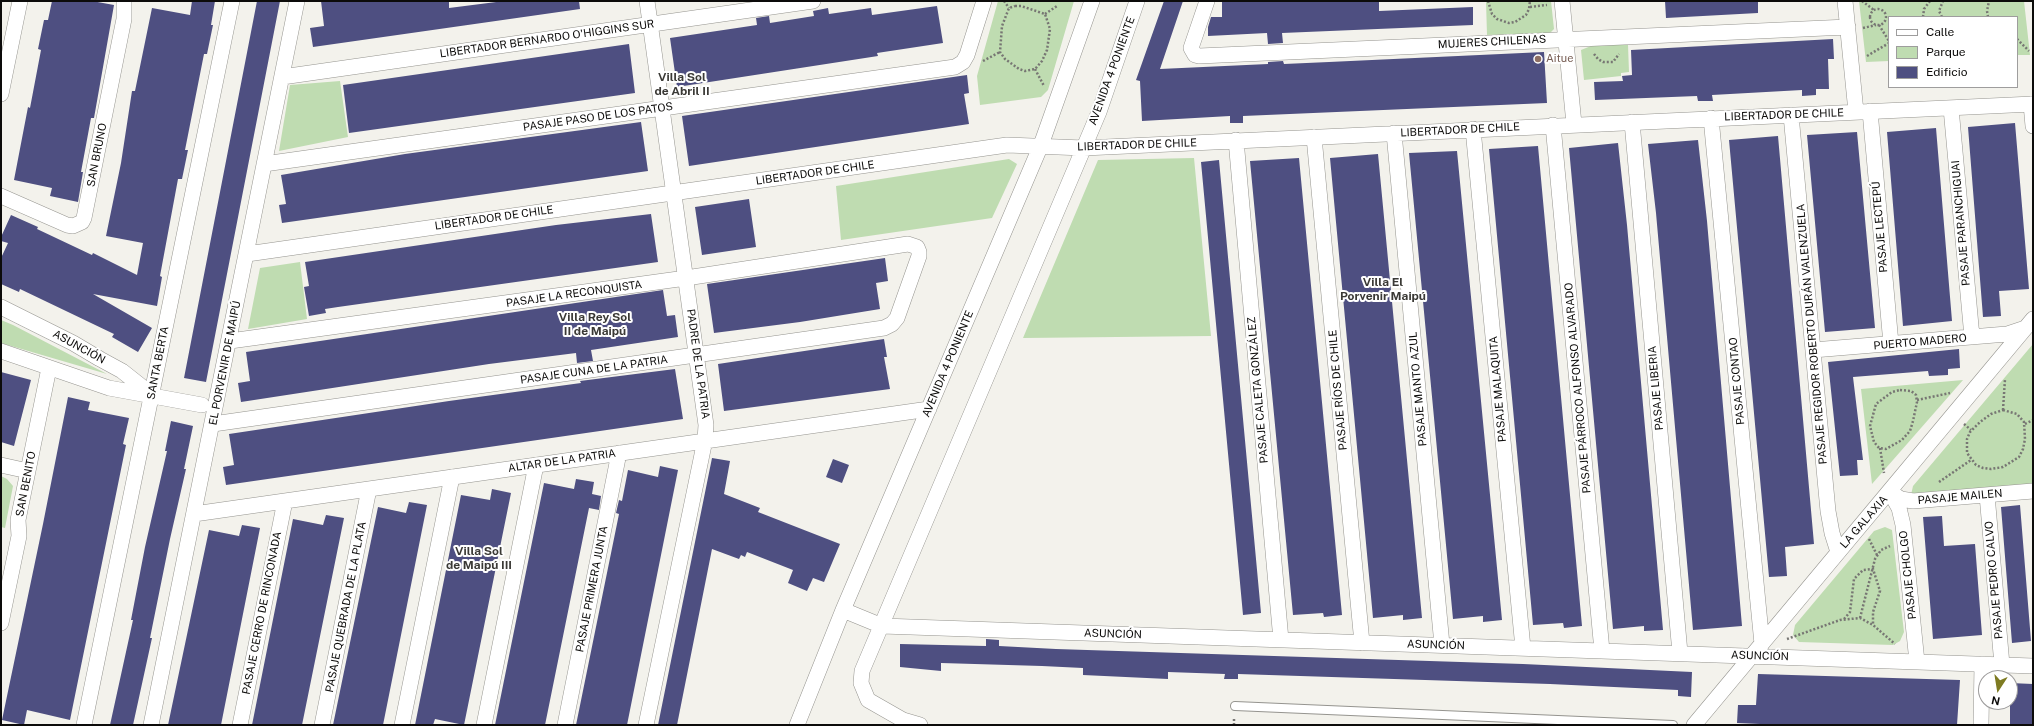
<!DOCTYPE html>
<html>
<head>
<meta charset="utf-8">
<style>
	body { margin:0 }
	#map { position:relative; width:2034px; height:726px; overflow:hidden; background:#f3f2ec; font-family:"Public Sans",sans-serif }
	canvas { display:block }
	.frame { position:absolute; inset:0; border:2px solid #0c0b0a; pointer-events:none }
	.legend { position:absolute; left:1888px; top:16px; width:130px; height:72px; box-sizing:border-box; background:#fff; border:1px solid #9e9d9d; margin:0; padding:5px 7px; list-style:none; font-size:12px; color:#0c0b0a }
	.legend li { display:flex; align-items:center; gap:8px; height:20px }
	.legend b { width:20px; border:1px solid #9e9d9d }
	.north { position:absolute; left:1978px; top:670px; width:40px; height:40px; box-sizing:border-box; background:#fff; border:1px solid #9e9d9d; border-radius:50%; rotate:192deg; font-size:11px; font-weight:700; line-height:16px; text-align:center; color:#0c0b0a }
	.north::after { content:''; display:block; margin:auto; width:14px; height:18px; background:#7e7b22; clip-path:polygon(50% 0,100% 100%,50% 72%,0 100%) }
</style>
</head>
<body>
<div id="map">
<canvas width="2034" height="726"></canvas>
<div class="frame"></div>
<ul class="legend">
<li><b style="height:5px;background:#fff"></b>Calle</li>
<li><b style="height:11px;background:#bfdcb1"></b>Parque</li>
<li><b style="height:11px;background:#4e4f81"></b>Edificio</li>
</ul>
<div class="north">N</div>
</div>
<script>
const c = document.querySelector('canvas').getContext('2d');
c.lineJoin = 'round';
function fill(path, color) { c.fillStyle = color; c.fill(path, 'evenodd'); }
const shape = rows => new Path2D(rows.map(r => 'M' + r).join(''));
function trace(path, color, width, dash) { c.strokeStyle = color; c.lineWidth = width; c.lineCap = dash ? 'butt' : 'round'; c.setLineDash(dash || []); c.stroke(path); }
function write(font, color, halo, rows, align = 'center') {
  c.font = font + ' "Public Sans",sans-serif'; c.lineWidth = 4; c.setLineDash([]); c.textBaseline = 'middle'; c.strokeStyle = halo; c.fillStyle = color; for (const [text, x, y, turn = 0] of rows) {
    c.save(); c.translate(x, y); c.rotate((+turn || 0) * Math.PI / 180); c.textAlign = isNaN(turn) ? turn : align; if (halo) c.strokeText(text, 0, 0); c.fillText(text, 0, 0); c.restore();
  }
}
const green = shape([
	[998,1,1074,1,1048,90,1041,97,980,105,977,76],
	[1486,1,1551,1,1554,29,1550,33,1487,35],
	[1859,1,2024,1,2030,55,2017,55,2017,17,1889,17,1889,61,1866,62],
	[1622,44,1628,45,1629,72,1621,73,1621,76,1584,80,1581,50,1591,46],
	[340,81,348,137,279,151,290,85],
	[1194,158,1211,336,1023,338,1098,160],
	[1009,159,1017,164,992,218,841,240,836,186],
	[300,262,307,319,248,329,260,268],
	[1,320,13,325,107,374,1,343],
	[2033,344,2033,491,1911,495,1913,486],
	[1963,380,1872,484,1861,389],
	[1,476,7,479,13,486,5,528,1,527],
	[1885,527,1892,530,1904,632,1900,641,1893,645,1799,642,1793,635,1795,625,1874,531]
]);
const building = shape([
	[52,1,92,1,114,5,94,118,91,118,81,172,83,172,78,202,50,196,52,188,14,180,28,107,30,108,41,50,38,49,44,20,48,20],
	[192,1,215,1,211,25,213,25,207,54,204,54,185,150,188,150,182,179,178,179,160,276,162,277,157,306,93,294,152,328,138,352,112,337,114,334,20,289,19,292,1,284,1,258,8,243,1,241,1,237,11,215,38,227,37,229,92,255,93,253,137,275,143,243,106,236,121,163,132,91,135,91,152,8,190,15],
	[257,1,280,1,206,382,184,378],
	[321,1,449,1,449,8,504,1,579,1,580,9,313,47,310,28,324,26],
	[1164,1,1183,1,1160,69,1268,64,1268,62,1283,61,1284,64,1329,62,1544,52,1547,103,1243,116,1243,123,1230,123,1230,116,1142,121,1140,81,1136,80],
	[1222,1,1379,1,1379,11,1473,7,1473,25,1282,33,1283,43,1268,44,1267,33,1208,36,1208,27,1211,17,1222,17],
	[1665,1,1758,1,1758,13,1666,18],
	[937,6,943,43,877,53,878,56,677,87,670,38,757,25,756,18,769,16,770,23,814,16,813,11,828,8,829,14,871,8,872,15],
	[1833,39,1834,59,1828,59,1829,89,1816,89,1816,95,1802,96,1802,90,1712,95,1713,101,1698,101,1697,96,1595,100,1594,82,1623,81,1622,76,1632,75,1631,50],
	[629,44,635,93,349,133,343,85],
	[967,75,969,93,964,94,969,124,689,166,682,116],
	[641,122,648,171,282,223,279,205,286,204,281,175,405,154],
	[2015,123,2029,289,1999,291,2001,316,1983,317,1968,127],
	[1936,128,1952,321,1903,326,1887,132],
	[1857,132,1875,328,1825,332,1807,135],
	[1778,136,1814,544,1785,547,1787,576,1769,577,1729,140],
	[1698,140,1707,221,1742,626,1693,630,1656,213,1648,144],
	[1618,143,1627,225,1663,630,1644,631,1644,626,1613,629,1569,148],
	[1538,146,1582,626,1564,628,1563,623,1533,625,1489,149],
	[1457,151,1502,620,1483,622,1483,616,1453,619,1409,153],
	[1378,154,1422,618,1403,620,1403,615,1373,618,1330,158],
	[1299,158,1342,615,1324,617,1323,613,1293,615,1250,161],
	[1219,160,1261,613,1243,615,1201,162],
	[749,199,756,247,702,255,695,207],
	[651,214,658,262,338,307,325,309,326,313,309,316,304,287,309,286,305,262,556,225],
	[885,258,888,281,876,283,880,309,800,322,714,333,707,284],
	[663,290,667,316,675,315,678,337,591,350,593,361,577,363,576,353,489,364,241,402,238,383,250,381,246,352],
	[884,339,887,357,884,357,890,389,724,411,718,364],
	[1959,349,1960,368,1948,369,1948,375,1929,376,1928,371,1853,377,1863,460,1857,460,1858,475,1840,476,1828,362],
	[675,369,683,419,226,485,223,467,234,465,229,434,449,401,581,383,580,381],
	[1,372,31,380,14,446,1,442],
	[68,397,90,402,88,410,129,418,123,444,126,445,70,720,27,710,24,725,2,720,43,524],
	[171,421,193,426,184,469,186,469,170,539,150,638,152,638,133,725,110,725,133,620,131,620,145,547,167,451,165,451],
	[712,458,730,461,724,494,760,508,758,512,840,544,824,582,813,578,807,591,788,583,793,570,747,552,745,557,741,555,739,559,712,549,677,725,658,725],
	[833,459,849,465,842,483,826,477],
	[660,466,678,470,627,725,576,725,619,514,616,513,619,500,622,501,628,470,658,477],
	[576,479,594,482,592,494,601,496,599,510,589,508,545,725,495,725,544,483,574,489],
	[492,489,511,493,464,725,435,719,433,725,415,725,461,495,490,500],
	[409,502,427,505,383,725,333,725,378,507,406,513],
	[2020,505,2031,641,2012,643,2001,507],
	[326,515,344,518,302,725,252,725,293,519,323,525],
	[1942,516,1944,546,1975,544,1982,635,1933,639,1923,517],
	[242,525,260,528,221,725,168,725,209,530,239,536],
	[986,639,999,640,999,646,1056,649,1523,664,1692,672,1691,697,1678,696,1678,690,1550,684,1238,674,1238,679,1224,679,1225,674,1168,672,1168,679,1083,675,1083,668,1042,666,941,663,941,671,900,667,900,644,986,646],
	[1758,674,1960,680,1957,725,1783,725,1737,723,1738,705,1756,705],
	[2010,683,2033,684,2033,725,2010,725]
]);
const path = shape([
	[1004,1,1009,8],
	[1488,1,1492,14,1497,19,1509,23,1515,22,1526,15,1529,9,1530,1],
	[1862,1,1874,10],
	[1015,6,1021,6,1045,14,1050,29,1047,50,1042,61,1035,69,1025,71,1019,69,1005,59,1000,52,1002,26,1009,8,1015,6],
	[1530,7,1547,5],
	'1870 17a8 8 0 1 1 16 0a8 8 0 1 1-16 0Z',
	[1045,14,1057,6],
	[1923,17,1924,9,1930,1],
	[1942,17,1939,11,1943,1],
	[1988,17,1987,11,1989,1],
	[1879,25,1889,41],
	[1863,28,1876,25],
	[2017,39,2029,51],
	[1594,54,1598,59,1603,62,1613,62,1619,54],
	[1867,56,1889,43],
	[983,61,1000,52],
	[1035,69,1044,86],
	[1900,390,1911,391,1916,395,1917,402,1913,421,1910,431,1902,440,1886,449,1879,448,1874,442,1870,426,1876,404,1892,392,1900,390],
	[1917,400,1950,393],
	[2003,410,2017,414,2024,422,2025,439,2023,449,2019,457,2003,467,1991,469,1983,468,1976,465,1967,453,1967,439,1970,432,1980,422,1991,414,2003,410],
	[2003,410,2005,379],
	[1964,424,1971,430],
	[2025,424,2033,420],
	[1880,448,1884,473],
	[1939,482,1971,460],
	[1869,539,1877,555],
	[1860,618,1875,559,1881,550,1890,546],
	[1844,619,1850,612,1854,579,1863,570,1873,569,1880,591,1873,612,1873,625],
	[1787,639,1840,620,1860,618,1873,625,1895,644],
	[1234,725,1234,719]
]);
const service = shape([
	[1235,706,1673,725]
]);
const minor = shape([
	[1207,1,1191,48,1195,55,1199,56,1848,27],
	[1562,1,1574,124],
	[1845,1,1856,112],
	[282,77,813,1],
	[1,94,20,1],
	[2031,104,2033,126],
	[1951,108,1972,337],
	[1870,111,1891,344],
	[1791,115,1828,511,1832,533,1838,552],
	[1711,118,1762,644],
	[1632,122,1680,653],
	[1553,125,1602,651],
	[1473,129,1523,648],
	[1394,133,1442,645],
	[1314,137,1362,643],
	[1236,140,1281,640],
	[264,164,955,67,963,62,967,55,984,1],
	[1,196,67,225,73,226,82,222,84,218,124,19,124,1],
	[247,254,1007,145,1084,148,2033,104],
	[1,307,73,343,100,359,122,371,151,394],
	[1813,350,2007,334,2025,328],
	[1,351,109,388,202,405],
	[213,424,884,328,892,324,897,318,919,256,919,252,917,247,908,244,686,278,230,341],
	[1,465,28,471],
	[1890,492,1899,508,1903,525,1917,662],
	[1890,492,1901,499,1913,501,2033,491],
	[1987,495,2002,665],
	[194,514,929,409],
	[843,610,882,626,2033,666],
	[1,623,19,536,18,520,49,368],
	[84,725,232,1],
	[151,725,297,1],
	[240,725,285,501],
	[322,725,369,489],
	[402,725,452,477],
	[484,725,536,465],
	[565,725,619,453],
	[646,725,705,440,706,425,647,1],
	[797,725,843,610,1041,145,1092,1],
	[920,725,903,720,868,700,861,683,862,671,1099,112,1137,1],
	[1694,725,2033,319],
	[1981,725,1982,664]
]);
const markers = [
	[1538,59,4,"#8d6e63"]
];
const streetNames = [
	["LIBERTADOR BERNARDO O'HIGGINS SUR",547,39,-8],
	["MUJERES CHILENAS",1492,42,-3],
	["AVENIDA 4 PONIENTE",1112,71,-70],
	["LIBERTADOR DE CHILE",1784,115,-2],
	["PASAJE PASO DE LOS PATOS",598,117,-8],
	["LIBERTADOR DE CHILE",1460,130,-3],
	["LIBERTADOR DE CHILE",1137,145,-2],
	["SAN BRUNO",97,155,-79],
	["LIBERTADOR DE CHILE",815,173,-8],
	["LIBERTADOR DE CHILE",494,218,-8],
	["PASAJE PARANCHIGUAI",1961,223,-95],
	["PASAJE LECTEPÚ",1880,227,-95],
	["PASAJE LA RECONQUISTA",574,294,-8],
	["PASAJE REGIDOR ROBERTO DURÁN VALENZUELA",1812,334,-95],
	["PUERTO MADERO",1920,342,-5],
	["ASUNCIÓN",79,347,29],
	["SANTA BERTA",158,363,-79],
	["EL PORVENIR DE MAIPÚ",225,363,-79],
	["PADRE DE LA PATRIA",698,364,82],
	["AVENIDA 4 PONIENTE",948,364,-67],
	["PASAJE CUNA DE LA PATRIA",594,370,-8],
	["PASAJE CONTAO",1737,381,-95],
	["PASAJE PÁRROCO ALFONSO ALVARADO",1578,388,-95],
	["PASAJE LIBERIA",1656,388,-95],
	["PASAJE MANTO AZUL",1418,389,-95],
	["PASAJE MALAQUITA",1498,389,-95],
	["PASAJE CALETA GONZÁLEZ",1258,390,-95],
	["PASAJE RÍOS DE CHILE",1338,390,-95],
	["ALTAR DE LA PATRIA",562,461,-8],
	["SAN BENITO",26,484,-79],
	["PASAJE MAILEN",1960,497,-5],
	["LA GALAXIA",1864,522,-49],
	["PASAJE CHOLGO",1908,575,-96],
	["PASAJE PEDRO CALVO",1994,580,-95],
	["PASAJE PRIMERA JUNTA",592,589,-79],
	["PASAJE QUEBRADA DE LA PLATA",346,607,-79],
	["PASAJE CERRO DE RINCONADA",262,613,-79],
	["ASUNCIÓN",1113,634,2],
	["ASUNCIÓN",1436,645,2],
	["ASUNCIÓN",1760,656,2]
];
const educationNames = [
	["Aitue",1546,59]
];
const neighbourhoodNames = [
	["Villa Sol",682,77],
	["de Abril II",682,91],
	["Villa El",1383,282],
	["Porvenir Maipú",1383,296],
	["Villa Rey Sol",595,317],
	["II de Maipú",595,331],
	["Villa Sol",479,551],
	["de Maipú III",479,565]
];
fill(green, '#bfdcb1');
fill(building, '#4e4f81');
trace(service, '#95948f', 10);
trace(minor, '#95948f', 16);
trace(path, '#777673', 2.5, [2, 2]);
trace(service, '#fff', 8);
trace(minor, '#fff', 15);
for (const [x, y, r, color] of markers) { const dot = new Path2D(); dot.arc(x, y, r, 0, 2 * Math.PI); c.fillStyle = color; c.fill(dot); trace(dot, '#fff', 1.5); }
write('11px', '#0c0b0a', '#fff', streetNames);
write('11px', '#785e54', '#fff', educationNames, 'left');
write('bold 12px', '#3a3935', '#fff', neighbourhoodNames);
</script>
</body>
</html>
